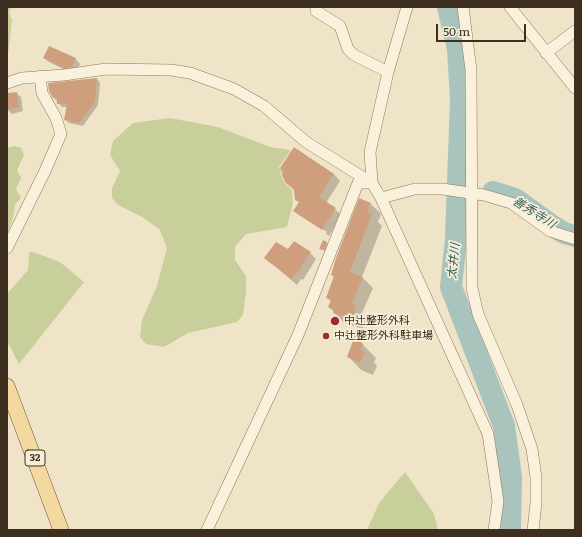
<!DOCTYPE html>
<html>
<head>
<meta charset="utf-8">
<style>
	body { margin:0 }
	#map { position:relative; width:582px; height:537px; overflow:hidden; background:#f0e4c8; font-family:Literata,serif }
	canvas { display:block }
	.frame { position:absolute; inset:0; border:8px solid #3d2e20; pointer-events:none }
	.scale { position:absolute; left:436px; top:24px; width:90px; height:18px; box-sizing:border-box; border:2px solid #3d2e20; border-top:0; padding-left:5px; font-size:12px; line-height:14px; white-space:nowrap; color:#3d2e20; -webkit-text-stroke:3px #f7eed8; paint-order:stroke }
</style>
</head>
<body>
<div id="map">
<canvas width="582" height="537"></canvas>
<div class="frame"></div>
<div class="scale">50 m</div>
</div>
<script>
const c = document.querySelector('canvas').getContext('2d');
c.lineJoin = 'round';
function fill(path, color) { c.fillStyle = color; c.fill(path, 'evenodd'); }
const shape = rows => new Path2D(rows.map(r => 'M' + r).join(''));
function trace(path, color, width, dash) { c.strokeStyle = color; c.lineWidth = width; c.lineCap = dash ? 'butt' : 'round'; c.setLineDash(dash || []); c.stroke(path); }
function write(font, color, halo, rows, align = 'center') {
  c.font = font + ' Literata,"Noto Sans JP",serif'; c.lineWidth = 3.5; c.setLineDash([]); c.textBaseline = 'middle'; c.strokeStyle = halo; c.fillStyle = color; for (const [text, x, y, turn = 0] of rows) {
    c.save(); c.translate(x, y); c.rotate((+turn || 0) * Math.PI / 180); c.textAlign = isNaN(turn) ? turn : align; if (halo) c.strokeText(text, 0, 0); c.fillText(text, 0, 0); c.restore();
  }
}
const green = shape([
	[7,7,12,7,9,12,12,20,7,65],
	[170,118,218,127,270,147,291,150,279,167,283,181,292,190,293,203,287,227,246,234,235,247,235,260,246,276,246,292,243,315,237,322,188,333,164,347,146,344,140,337,142,320,157,286,167,248,160,230,144,218,118,205,112,198,112,188,120,171,110,155,113,141,133,123],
	[14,146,21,148,24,155,17,170,21,178,16,189,21,198,15,204,13,218,7,234,7,148],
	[29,252,33,252,60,262,84,282,19,364,7,341,7,294,28,270],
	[405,472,434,514,438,530,367,530,379,503]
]);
const shadow = shape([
	[50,47,76,59,80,64,77,71,69,72,49,62,44,58],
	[97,79,100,83,98,105,83,126,69,123,65,119,67,107,62,107,53,97],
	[16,93,21,97,23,111,12,114,7,109,7,94],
	[294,148,334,174,340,181,326,203,342,215,329,236,301,217,326,234,327,232,300,214,300,216,294,210,300,203,296,200,295,190,286,181,280,169],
	[371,204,381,214,378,222,382,226,362,277,373,288,362,313,366,317,363,329,344,323,329,307,331,301,327,298,334,278,332,275],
	[327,243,329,244,326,252,321,248],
	[288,251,310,253,316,259,303,280,301,279,297,285,266,258],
	[355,337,376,358,374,362,377,366,373,375,361,370,348,356]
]);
const river = shape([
	[448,7,458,49,461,100,456,238,451,287,504,426,511,477,510,530],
	[493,192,515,199,551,225,564,233,575,236]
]);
const building = shape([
	[49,46,76,58,72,67,64,68,43,58],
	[97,78,95,102,79,123,64,120,67,104,57,104,57,97,53,98,49,91,48,83],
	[17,92,19,107,7,110,7,93],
	[294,147,334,174,319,197,336,208,322,230,293,211,299,202,295,200,294,190,285,182,282,175,284,171,280,168],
	[359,198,371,203,367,213,372,214,350,272,363,277,352,304,356,305,353,320,333,313,334,310,328,307,331,300,326,298,334,276,331,275,336,258],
	[323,240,327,242,324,250,319,249],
	[294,241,311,252,301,266,302,267,291,279,264,258,276,242,288,249],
	[355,335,363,344,360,350,365,352,360,363,347,357]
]);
const minor = shape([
	[316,7,316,11,340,26,348,49,354,55,388,72],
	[407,7,388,72,370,152,372,183,381,198,488,434,498,501,494,530],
	[463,7,471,70,472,288,478,314,517,405,532,449,536,478,536,503,533,530],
	[510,7,575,88],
	[546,53,575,31],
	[7,83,22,78,64,75,106,69,171,70,190,73,234,89,264,106,306,142,372,183],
	[381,198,415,189,442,189,484,195,511,203,550,231,575,239],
	[7,248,45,171,61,134,56,118,42,93,40,76],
	[207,530,298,335,358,183,371,183]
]);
const major = shape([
	[7,386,61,530]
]);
const markers = [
	[335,321,5,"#9e2a2b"],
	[326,336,4,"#9e2a2b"]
];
const shields = [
	[35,458,20]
];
const shieldNames = [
	["32",35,458]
];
const poiNames = [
	["中辻整形外科",344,321],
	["中辻整形外科駐車場",334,336]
];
const waterNames = [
	["善秀寺川",534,213,32],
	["太井川",454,261,-84]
];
fill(green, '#c9cf9b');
fill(shadow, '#0003');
trace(river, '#a9c4bc', 22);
fill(building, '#cf9f7d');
trace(minor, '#8d765c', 12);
trace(major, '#5b4430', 16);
trace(minor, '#faf1dc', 11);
trace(major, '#f3d9a0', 15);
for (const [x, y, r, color] of markers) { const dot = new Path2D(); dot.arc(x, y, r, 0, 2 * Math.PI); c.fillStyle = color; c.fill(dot); trace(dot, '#f7eed8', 1.5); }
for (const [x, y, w] of shields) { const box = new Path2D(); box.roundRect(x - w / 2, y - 8, w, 16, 3); c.fillStyle = '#f7eed8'; c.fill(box); trace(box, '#3d2e20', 1); }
write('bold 10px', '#3d2e20', null, shieldNames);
write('11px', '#3d2e20', '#f7eed8', poiNames, 'left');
write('italic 12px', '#2f5d5a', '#f7eed8', waterNames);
</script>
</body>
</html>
